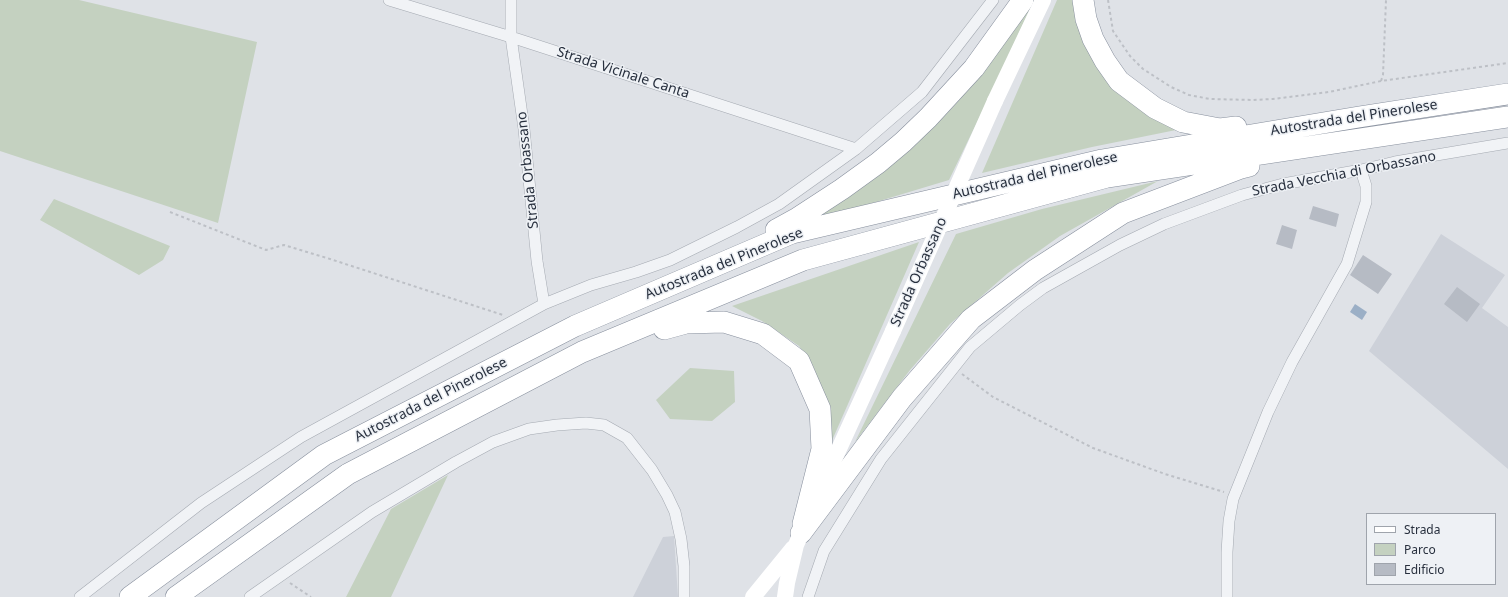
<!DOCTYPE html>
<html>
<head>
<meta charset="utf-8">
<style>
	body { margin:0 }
	#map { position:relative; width:1508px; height:597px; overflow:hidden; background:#dfe2e7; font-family:"Noto Sans",sans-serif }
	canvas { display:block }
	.legend { position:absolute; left:1366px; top:513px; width:130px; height:72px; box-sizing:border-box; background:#eef1f5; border:1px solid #9fa4ac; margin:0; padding:5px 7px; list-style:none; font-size:12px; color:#28303e }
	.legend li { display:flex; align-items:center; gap:8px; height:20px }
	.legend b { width:20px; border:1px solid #9fa4ac }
</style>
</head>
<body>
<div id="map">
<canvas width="1508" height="597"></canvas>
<ul class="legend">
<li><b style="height:5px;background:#fff"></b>Strada</li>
<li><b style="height:11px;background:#c4d1c0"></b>Parco</li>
<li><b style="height:11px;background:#b6bbc4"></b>Edificio</li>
</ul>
</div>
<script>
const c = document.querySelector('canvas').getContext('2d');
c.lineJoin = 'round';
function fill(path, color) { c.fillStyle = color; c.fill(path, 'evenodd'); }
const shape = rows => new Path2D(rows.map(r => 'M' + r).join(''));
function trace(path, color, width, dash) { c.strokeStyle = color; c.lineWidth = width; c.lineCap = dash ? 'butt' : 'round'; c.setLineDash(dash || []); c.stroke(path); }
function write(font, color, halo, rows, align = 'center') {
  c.font = font + ' "Noto Sans",sans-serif'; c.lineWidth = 3; c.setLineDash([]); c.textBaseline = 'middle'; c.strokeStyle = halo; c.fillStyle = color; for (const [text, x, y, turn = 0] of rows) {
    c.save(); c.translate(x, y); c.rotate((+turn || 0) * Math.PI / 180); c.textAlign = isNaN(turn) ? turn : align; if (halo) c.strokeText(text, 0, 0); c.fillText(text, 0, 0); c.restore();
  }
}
const built = shape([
	[1441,234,1505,275,1482,308,1508,327,1508,469,1369,351],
	[674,536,678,597,633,597,663,537]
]);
const green = shape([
	[0,0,79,0,257,42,218,223,0,151],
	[1034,0,996,83,949,180,823,218,821,215,898,158,953,107,1000,49],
	[1057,0,1076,0,1088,44,1181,129,1092,147,982,173],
	[1158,181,1060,236,1008,273,950,324,910,370,855,442,956,234,1042,209],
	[54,199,170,246,163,260,139,275,40,220],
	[919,242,830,445,826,401,813,366,799,346,762,321,732,306],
	[690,368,734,371,735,402,712,421,670,419,656,400],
	[448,475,391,597,346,597,391,509]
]);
const water = shape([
	[1355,304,1367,312,1362,320,1350,312]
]);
const building = shape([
	[1313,206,1339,214,1336,227,1309,219],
	[1282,225,1297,230,1292,249,1276,244],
	[1363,255,1392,274,1378,294,1350,275],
	[1457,287,1480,304,1467,322,1444,304]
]);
const path = shape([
	[1108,0,1113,31,1130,56,1143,69,1171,87,1189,95,1210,99,1253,100,1273,99,1329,92,1381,81,1508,63],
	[1381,81,1383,75,1386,0],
	[170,212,266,250,284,245,330,259,503,315],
	[962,374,993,397,1093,448,1165,474,1224,492],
	[290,583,311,597]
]);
const street = shape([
	[389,0,511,37,856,149],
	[511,0,511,37,524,129,537,261,544,304],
	[80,597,201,503,301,437,544,304,591,285,636,272,670,260,737,227,779,204,856,149,922,92,993,0],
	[250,597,372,512,456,462,493,442,529,429,557,425,586,423,604,425,627,438,652,470,667,495,675,512,681,539,684,566,684,597],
	[808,597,824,551,881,459,970,347,1020,305,1043,288,1120,245,1164,224,1242,195,1283,184,1361,170,1395,162,1508,143],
	[1227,597,1227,552,1229,521,1233,499,1268,412,1292,362,1347,264,1366,202,1366,186,1361,170]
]);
const secondary = shape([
	[995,101,1043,0],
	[816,499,893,331],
	[753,597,793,548],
	[785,597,787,583,796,545,806,522]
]);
const highway = shape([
	[1083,0,1086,19,1093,39,1105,61,1119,81,1155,108,1183,122,1220,129,1236,127],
	[776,230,796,219,842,189,878,163,903,142,928,118,974,68,1023,0],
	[664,329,686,323,724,322,763,334,799,361,820,409,822,449,803,524],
	[801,533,902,398,971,319,1035,270,1123,213,1241,168,1249,166],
	[130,597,324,455,575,326,792,233,1102,160,1359,117,1508,94],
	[176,597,348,474,582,352,803,260,1107,177,1508,117]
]);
const secondaryBridge = shape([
	[893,331,995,101]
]);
const streetNames = [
	["Strada Vicinale Canta",623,73,18],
	["Autostrada del Pinerolese",1354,118,-9],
	["Strada Orbassano",528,170,-96],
	["Strada Vecchia di Orbassano",1344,174,-11],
	["Autostrada del Pinerolese",1035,176,-13],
	["Autostrada del Pinerolese",724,264,-22],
	["Strada Orbassano",919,272,-66],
	["Autostrada del Pinerolese",431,400,-27]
];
fill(built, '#cdd1d9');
fill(green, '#c4d1c0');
fill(water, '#9bafc6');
fill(building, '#b6bbc4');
trace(street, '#a4a9b1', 12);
trace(highway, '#878f9d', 22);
trace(path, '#bdc0c6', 2, [3, 3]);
trace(street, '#f1f3f6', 11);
trace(secondary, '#fff', 16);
trace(highway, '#fff', 21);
trace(secondaryBridge, '#fff', 16);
write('14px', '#28303e', '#eef1f5', streetNames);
</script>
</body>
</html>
